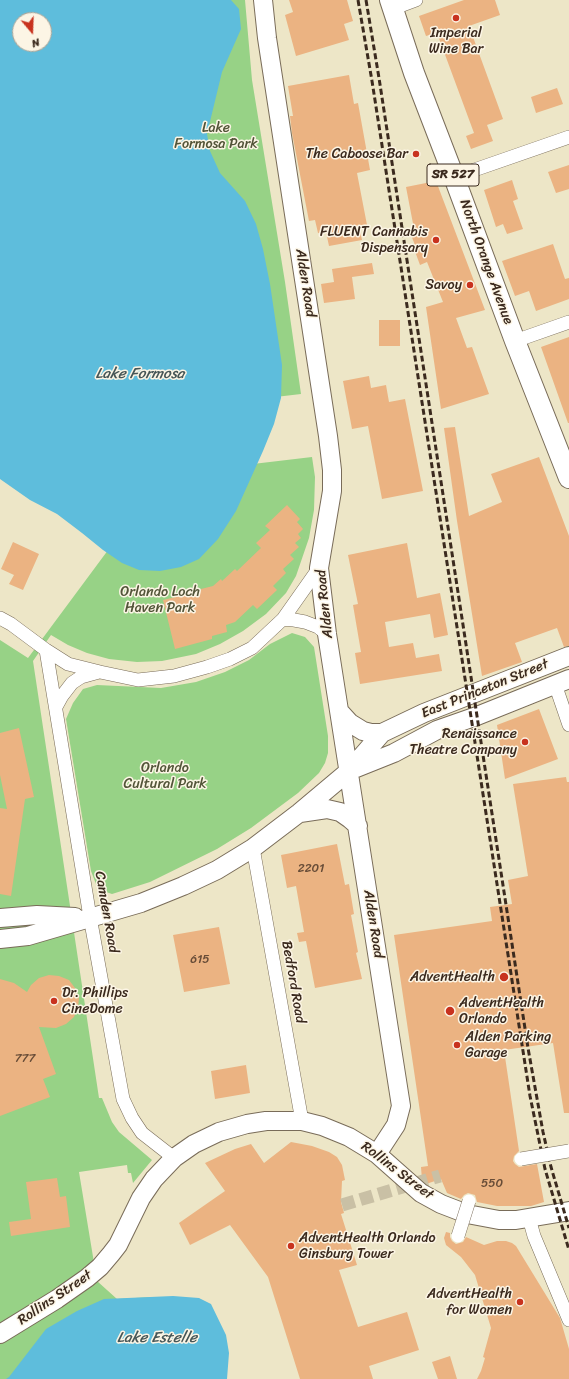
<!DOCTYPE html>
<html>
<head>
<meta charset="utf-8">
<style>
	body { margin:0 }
	#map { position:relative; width:569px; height:1379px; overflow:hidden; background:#ede6c7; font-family:Sriracha,sans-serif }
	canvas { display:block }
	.north { position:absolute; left:12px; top:12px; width:40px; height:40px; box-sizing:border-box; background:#fcf5e5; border:1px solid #afa495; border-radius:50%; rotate:161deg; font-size:11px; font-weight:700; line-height:16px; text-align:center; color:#3b2a1e }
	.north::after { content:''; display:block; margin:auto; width:14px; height:18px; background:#c8321e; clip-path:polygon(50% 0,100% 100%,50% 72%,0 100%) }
</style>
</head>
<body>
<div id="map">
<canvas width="569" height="1379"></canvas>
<div class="north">N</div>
</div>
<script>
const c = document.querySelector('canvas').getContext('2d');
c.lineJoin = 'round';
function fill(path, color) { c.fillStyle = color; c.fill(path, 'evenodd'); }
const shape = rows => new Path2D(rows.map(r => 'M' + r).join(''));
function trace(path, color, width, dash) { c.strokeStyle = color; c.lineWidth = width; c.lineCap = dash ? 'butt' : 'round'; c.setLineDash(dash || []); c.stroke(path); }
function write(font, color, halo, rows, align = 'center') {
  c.font = font + ' Sriracha,sans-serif'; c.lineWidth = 3; c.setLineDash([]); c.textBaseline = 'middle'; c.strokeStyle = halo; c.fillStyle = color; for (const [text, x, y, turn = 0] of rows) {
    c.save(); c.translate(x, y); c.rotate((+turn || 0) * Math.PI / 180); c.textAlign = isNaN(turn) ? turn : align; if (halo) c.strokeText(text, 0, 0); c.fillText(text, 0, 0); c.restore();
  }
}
const green = shape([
	[154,0,245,0,252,80,285,282,301,394,250,400],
	[312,457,315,477,314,510,309,538,296,576,286,593,266,614,243,631,220,644,196,654,162,661,137,662,109,659,87,653,68,645,51,635,33,661,99,1098,102,1098,112,1122,119,1132,152,1160,133,1183,131,1173,128,1173,127,1165,79,1172,97,1281,117,1299,153,1297,34,1379,0,1379,0,640,28,658,117,538,236,466],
	[292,633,305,637,314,647,328,736,328,753,325,763,319,773,298,793,251,828,217,849,150,882,112,894,103,891,96,884,91,871,66,719,73,703,83,689,97,685,161,688,196,682,225,672,249,660,270,644]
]);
const water = shape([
	[0,0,231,0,239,9,241,29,222,72,207,134,210,151,220,173,245,201,256,224,263,249,270,284,282,365,281,398,274,424,263,451,236,511,218,539,199,559,181,567,160,571,139,570,122,563,103,550,82,533,57,514,30,500,0,479],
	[20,20,44,20,44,44,20,44],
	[173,1296,199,1298,211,1304,226,1335,229,1353,227,1379,6,1379,9,1377,46,1329,77,1311,104,1299]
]);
const building = shape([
	[289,0,347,0,353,21,344,24,349,40,296,56,285,15,293,12],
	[464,0,495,0,500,15,469,26,503,119,487,125,493,141,471,149,466,136,474,133,437,33,426,36,419,16],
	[349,75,354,104,358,103,370,170,357,173,367,225,359,226,362,240,329,246,326,232,318,233,315,220,309,221,292,133,290,116,293,116,288,86],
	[557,88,563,104,536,113,531,97],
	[569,165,569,189,556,193,548,172],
	[512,180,518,199,513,201,523,229,507,234,503,224,496,227,484,190],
	[436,181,485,310,456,318,467,348,472,347,489,394,441,409,426,307,443,302,427,262,420,265,413,246,415,245,411,235,415,234,406,187],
	[553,244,565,279,569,278,569,299,536,311,529,291,515,296,502,261],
	[372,263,374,274,352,277,355,299,324,303,321,284,334,282,332,269],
	[379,320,400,320,400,346,379,346],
	[569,337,569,423,568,423,541,347],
	[369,376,371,388,386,385,389,402,405,399,423,491,382,499,368,426,352,429,343,381],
	[455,427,469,516,502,502,491,474,539,457,569,536,569,646,564,647,557,628,515,643,522,662,482,676,457,521,444,428],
	[287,505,300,519,297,522,303,529,298,534,301,538,295,543,299,547,290,555,294,559,283,569,286,573,273,586,277,590,257,609,253,605,235,622,226,625,227,632,212,636,212,639,175,649,163,600,201,591,201,589,213,586,221,579,222,581,235,569,237,571,261,548,256,543,270,530,265,526],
	[13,542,39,554,23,590,9,584,14,575,1,569],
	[407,543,417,598,440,593,448,635,434,638,430,614,385,622,389,647,413,643,416,658,439,654,442,671,360,684,355,653,361,652,353,605,358,604,348,555],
	[539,709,558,759,505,779,497,725],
	[19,728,34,797,25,799,11,896,0,894,0,808,7,809,0,775,0,733],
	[566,777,567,782,569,782,569,1113,564,1113,553,1043,504,1050,519,1151,514,1156,513,1161,515,1164,519,1167,537,1164,544,1202,531,1206,497,1206,477,1202,475,1195,468,1193,464,1195,461,1199,447,1193,441,1179,426,1184,422,1180,421,1167,428,1166,394,935,492,921,490,907,512,904,508,880,528,876,513,784],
	[337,844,345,885,349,884,354,914,351,915,358,952,356,953,362,979,315,988,306,941,299,942,297,933,304,932,296,886,287,888,281,855],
	[219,927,230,984,184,992,173,935],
	[49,975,59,976,69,980,75,988,79,998,78,1008,74,1017,66,1024,56,1028,39,1027,56,1074,43,1079,50,1097,0,1116,0,979,14,983,27,992,31,985,39,978],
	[246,1065,250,1093,215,1099,211,1071],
	[291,1142,312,1146,329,1152,337,1157,342,1165,345,1180,342,1181,341,1202,344,1213,341,1214,357,1265,339,1270,358,1327,407,1312,419,1350,369,1366,373,1379,300,1379,268,1277,230,1225,190,1245,179,1223,225,1191,205,1163,235,1149,251,1144,264,1163],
	[57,1178,60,1197,66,1196,70,1227,11,1236,9,1222,31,1219,26,1182],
	[446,1232,450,1233,450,1237,452,1241,456,1244,463,1242,466,1237,484,1245,497,1241,506,1241,512,1243,516,1246,560,1318,569,1349,569,1379,477,1379,481,1371,485,1358,483,1357,491,1328,475,1275,461,1257,446,1245,444,1238],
	[450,1356,457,1379,438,1379,432,1362]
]);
const streetTunnel = shape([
	[342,1205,440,1176]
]);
const street = shape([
	[392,9,416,0],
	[454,177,569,137],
	[515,341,569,322],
	[0,618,11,624,46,650,68,664,100,672,138,680,174,676,207,667,230,659,252,648,283,619,319,568],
	[283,619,294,620,305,622,318,627,327,634],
	[46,650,90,917,123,1099,132,1118,142,1133,174,1158],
	[555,684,569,725],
	[56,707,62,696,72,683,81,677,99,672],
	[253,848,302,1121],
	[529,1218,534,1236,569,1320]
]);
const secondary = shape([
	[263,0,267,38,328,436,332,470,332,491,319,568,327,634,401,1106,396,1125,377,1154],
	[340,712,350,723,363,731,371,733,382,733],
	[354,769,394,753,437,730,477,716,569,679],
	[300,813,327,809,340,812,350,819,358,826],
	[0,918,37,915,75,917],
	[0,939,28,936,141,903,183,886,217,870,253,848,299,813,349,771,382,733,424,713,569,656],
	[0,1334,57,1299,87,1278,100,1267,111,1254,118,1245,141,1198,154,1179,174,1158,194,1144,219,1132,247,1124,266,1121,302,1121,322,1126,349,1137,377,1154,421,1193,441,1204,467,1214,499,1220,516,1220,569,1211]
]);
const primary = shape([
	[390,0,414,73,454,177,515,341,569,478]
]);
const rail = shape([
	[358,0,372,81,530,1096,545,1169,569,1250],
	[366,0,379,78,528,1048,543,1132,551,1167,569,1228]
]);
const streetBridge = shape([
	[521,1159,569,1151],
	[458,1236,469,1201]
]);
const markers = [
	[456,18,4,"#c8321e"],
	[416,154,4,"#c8321e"],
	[436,240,4,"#c8321e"],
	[470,285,4,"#c8321e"],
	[525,742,4,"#c8321e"],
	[504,977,5,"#c8321e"],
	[54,1001,4,"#c8321e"],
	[450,1011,5,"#c8321e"],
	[457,1045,4,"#c8321e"],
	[291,1246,4,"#c8321e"],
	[520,1302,4,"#c8321e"]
];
const numberNames = [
	["2201",311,869],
	["615",200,960],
	["777",25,1059],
	["550",492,1184]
];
const shields = [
	[453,175,52]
];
const shieldNames = [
	["SR 527",453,175]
];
const poiNames = [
	["Imperial",456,33,"center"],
	["Wine Bar",456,49,"center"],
	["The Caboose Bar",408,154],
	["FLUENT Cannabis",428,232],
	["Dispensary",428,248],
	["Savoy",462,285],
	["Renaissance",517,734],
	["Theatre Company",517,750],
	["AdventHealth",495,977],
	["Dr. Phillips",62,993,"left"],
	["CineDome",62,1009,"left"],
	["AdventHealth",459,1003,"left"],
	["Orlando",459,1019,"left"],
	["Alden Parking",465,1037,"left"],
	["Garage",465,1053,"left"],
	["AdventHealth Orlando",299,1238,"left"],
	["Ginsburg Tower",299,1254,"left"],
	["AdventHealth",512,1294],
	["for Women",512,1310]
];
const parkNames = [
	["Lake",216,128],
	["Formosa Park",216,144],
	["Orlando Loch",160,592],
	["Haven Park",160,608],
	["Orlando",165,768],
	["Cultural Park",165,784]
];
const streetNames = [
	["North Orange Avenue",486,262,70],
	["Alden Road",305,283,81],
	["Alden Road",325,604,-96],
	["East Princeton Street",485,689,-22],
	["Camden Road",106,912,80],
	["Alden Road",373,924,81],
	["Bedford Road",293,982,80],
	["Rollins Street",397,1171,37],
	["Rollins Street",55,1298,-34]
];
const waterNames = [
	["Lake Formosa",140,374],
	["Lake Estelle",157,1338]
];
fill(green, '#97d286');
fill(water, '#5ebddc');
fill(building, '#ebb382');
trace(streetTunnel, '#c9c0a5', 13, [13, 6]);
trace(street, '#796c59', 14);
trace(secondary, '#796c59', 20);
trace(primary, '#796c59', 22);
trace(street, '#fff', 13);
trace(secondary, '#fff', 18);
trace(primary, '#fff', 20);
trace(rail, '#3b2a1e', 3, [6, 3]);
trace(streetBridge, '#796c59', 14, []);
trace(streetBridge, '#fff', 13);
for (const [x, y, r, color] of markers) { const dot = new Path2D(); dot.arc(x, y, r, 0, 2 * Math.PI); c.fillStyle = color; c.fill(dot); trace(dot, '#fcf5e5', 1.5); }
write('12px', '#674c37', null, numberNames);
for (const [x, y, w] of shields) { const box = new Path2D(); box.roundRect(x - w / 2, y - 11, w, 22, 3); c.fillStyle = '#fcf5e5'; c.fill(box); trace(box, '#3b2a1e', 1); }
write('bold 13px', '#3b2a1e', null, shieldNames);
write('14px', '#3b2a1e', '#fcf5e5', poiNames, 'right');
write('14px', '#525438', '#fcf5e5', parkNames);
write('14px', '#3b2a1e', '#fcf5e5', streetNames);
write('italic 15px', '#465657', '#fcf5e5', waterNames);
</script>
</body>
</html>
